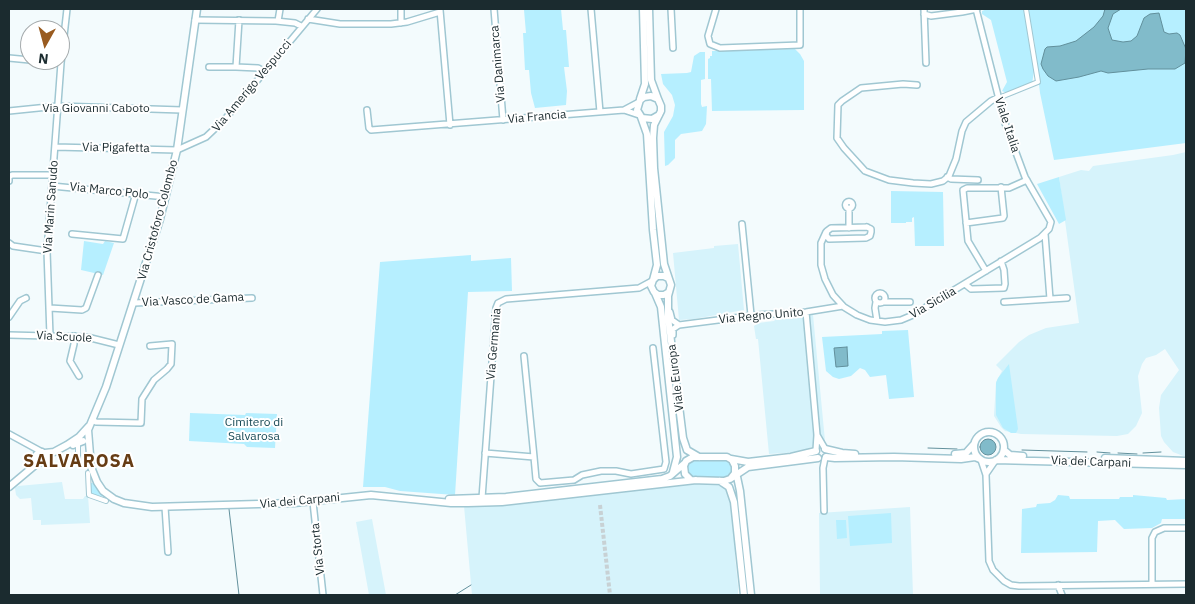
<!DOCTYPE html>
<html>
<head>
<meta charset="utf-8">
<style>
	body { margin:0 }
	#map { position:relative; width:1195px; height:604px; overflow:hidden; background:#f3fbfd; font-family:"IBM Plex Sans",sans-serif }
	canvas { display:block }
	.frame { position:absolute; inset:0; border:10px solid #1b2b2f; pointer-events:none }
	.north { position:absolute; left:20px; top:20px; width:50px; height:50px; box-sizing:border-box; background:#fff; border:1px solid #a4aaac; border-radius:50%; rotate:187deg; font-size:14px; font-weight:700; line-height:20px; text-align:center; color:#1b2b2f }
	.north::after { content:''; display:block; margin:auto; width:18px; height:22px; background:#995b20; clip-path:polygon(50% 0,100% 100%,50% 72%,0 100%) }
</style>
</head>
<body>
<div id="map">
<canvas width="1195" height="604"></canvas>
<div class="frame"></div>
<div class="north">N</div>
</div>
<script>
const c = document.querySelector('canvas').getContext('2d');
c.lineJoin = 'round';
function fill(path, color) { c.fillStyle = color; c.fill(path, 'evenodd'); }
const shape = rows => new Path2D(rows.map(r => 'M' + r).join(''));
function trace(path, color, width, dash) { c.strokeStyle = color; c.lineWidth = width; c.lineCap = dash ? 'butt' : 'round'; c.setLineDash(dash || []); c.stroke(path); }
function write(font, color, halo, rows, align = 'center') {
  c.font = font + ' "IBM Plex Sans",sans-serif'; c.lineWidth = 4; c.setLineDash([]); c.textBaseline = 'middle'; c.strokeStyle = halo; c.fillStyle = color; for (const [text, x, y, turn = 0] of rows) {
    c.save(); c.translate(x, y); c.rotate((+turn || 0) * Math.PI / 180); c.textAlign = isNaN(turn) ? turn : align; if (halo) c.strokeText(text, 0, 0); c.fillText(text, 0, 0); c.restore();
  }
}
const built = shape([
	[1186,152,1186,457,1173,452,1164,442,1161,436,1159,408,1161,395,1179,370,1165,349,1156,355,1146,358,1142,364,1138,376,1142,413,1136,426,1128,434,1117,436,1021,434,1005,431,1001,427,994,416,996,382,1002,371,996,365,1019,342,1029,335,1046,328,1079,323,1059,177,1081,170,1089,171,1093,166,1173,155],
	[738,244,744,310,694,319,679,320,673,253,714,248,714,246],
	[813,315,825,441,800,452,769,454,758,339,756,339,754,326,758,323,774,321,776,319],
	[62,482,65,499,83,499,85,496,88,496,90,523,41,525,41,520,33,520,31,498,20,499,16,495,15,488,18,486],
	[706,482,722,484,728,491,733,509,737,544,735,556,738,586,738,595,472,595,464,506],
	[910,507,913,595,820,595,819,513],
	[372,519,386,595,369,595,356,522]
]);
const green = shape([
	[520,9,561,9,563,30,566,30,569,67,564,67,567,91,566,105,535,108,531,93,529,70,525,70,523,33,526,33,524,10],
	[987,9,1025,9,1028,37,1034,71,1032,84,1007,93,1002,91,1007,82,991,20,982,14,982,11],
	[1028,9,1186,9,1186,143,1054,160,1040,93,1034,39,1031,33],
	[795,49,800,54,804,61,804,110,712,111,711,79,708,79,708,59,710,58,710,56,712,56,712,51],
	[700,52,705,52,705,79,701,80,701,104,702,107,707,106,706,124,702,131,681,134,675,140,675,158,668,165,665,166,664,132,673,116,675,105,672,95,663,84,661,74,687,73,691,72,694,56],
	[1059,177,1066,220,1059,224,1037,184],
	[891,191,943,192,944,246,915,246,914,217,912,218,912,222,906,222,906,223,891,223],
	[84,241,103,244,105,241,114,243,103,275,81,270],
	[471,255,471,261,511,258,512,291,468,292,455,495,400,491,385,487,363,487,380,262],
	[908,330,914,397,889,399,886,375,870,377,865,370,860,368,851,376,839,379,833,377,826,371,822,337,882,334,882,331],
	[1009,364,1018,429,1016,433,1011,433,1003,428,996,415,996,383,998,378],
	[190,413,245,415,246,413,277,414,275,448,247,447,244,444,189,441],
	[693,460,727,460,731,465,731,472,728,476,724,478,693,477,687,472,687,465],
	[90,483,94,483,105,497,90,494],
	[1058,495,1069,496,1070,499,1119,499,1120,497,1133,497,1133,495,1166,498,1167,500,1186,499,1186,519,1162,519,1161,523,1152,528,1124,529,1115,520,1098,521,1097,552,1021,553,1022,509,1036,507,1037,504,1050,503,1055,500],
	[891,513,892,543,850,546,848,516],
	[836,520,846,520,847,538,837,539]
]);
const water = shape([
	[1105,9,1121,9,1113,14,1108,28,1112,40,1123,42,1131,41,1137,36,1144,18,1150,14,1159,13,1164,32,1169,34,1177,33,1180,35,1186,49,1185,63,1175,69,1148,69,1108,73,1101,71,1079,77,1056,81,1048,76,1043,69,1041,64,1045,49,1047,47,1060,46,1076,41,1094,27,1103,16,1105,9],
	[847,347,848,366,836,367,834,348,847,347],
	'980 447a8 8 0 1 1 16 0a8 8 0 1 1-16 0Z'
]);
const stream = shape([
	[928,448,957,449],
	[1022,450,1087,452],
	[1097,452,1110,453],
	[1118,453,1137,454],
	[1143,453,1161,452],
	[229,509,239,595],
	[455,595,471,585]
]);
const pedestrianTunnel = shape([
	[600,505,610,595]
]);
const pedestrian = shape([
	[1001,97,1038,82,1026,9],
	[78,445,78,462],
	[88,473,89,495,106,501]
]);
const minor = shape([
	[494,9,503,120],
	[591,9,600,112],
	[671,9,673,48],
	[716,9,708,36,710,44,720,48,800,45,800,9],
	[924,9,926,63],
	[440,10,450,125],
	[924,14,931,16,962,12,977,9],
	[308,19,340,24,391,24,407,22,440,12],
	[195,20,276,21,295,23,301,26],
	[278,21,280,9],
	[401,23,401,9],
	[9,58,61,63],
	[209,67,236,67,239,20],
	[236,67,258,68,265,72],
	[917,85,903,84,861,88,842,101,838,105,837,138,844,148,865,171,889,180,913,183,931,184,943,181,949,176,956,159,962,131,966,122,991,101,997,98],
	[367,110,369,128,371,130,624,110,639,115],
	[624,110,639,102],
	[9,111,58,106,182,110],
	[55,147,177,150,206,137,225,119,317,9],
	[947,177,951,179,978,180],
	[9,181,9,177,12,175,53,175],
	[52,186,166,197],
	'845.5 205a3.5 3.5 0 1 1 7 0a3.5 3.5 0 1 1-7 0Z',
	[849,208,849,228],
	[966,223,1003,218,1004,216,1001,187],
	[742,224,751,315],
	[867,227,871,229,871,232,870,236,866,238,829,239,826,235,827,231,831,228,867,227],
	[826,232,821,243,821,265,825,279,833,295,844,307,857,315,870,320,885,322,901,320,913,315,1040,238,1049,229,1051,222,1025,177,1005,123,976,9],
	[72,234,123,239,136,193],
	[1045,234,1050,299],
	[9,243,13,246,47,251],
	[986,271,968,241,963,190,967,188,1009,188,1027,180],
	[965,284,971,289,1004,288,1005,284,1004,270,1001,261],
	'875 298a5 5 0 1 1 10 0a5 5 0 1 1-10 0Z',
	[876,302,875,308,877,321],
	[884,302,910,302],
	[1004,302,1067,298],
	[134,303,252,298],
	[50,308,82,310,86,308,98,275],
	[670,312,672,320,679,325],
	[806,312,817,435,816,450],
	[9,317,20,301,26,298],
	[9,335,87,337,119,345],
	[673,335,673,329,679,325,757,315,806,312,843,306],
	[50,336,47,251,61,63,67,9],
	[74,336,74,344,70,361,79,376],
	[92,420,96,422,141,423,142,399,154,380,167,369,171,364,172,344,150,346],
	[9,434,42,452],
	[817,435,824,447],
	[485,453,534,457,524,356],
	[534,457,536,479,540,483,574,480,582,475,601,471,616,471,631,474,664,469,666,462,653,348],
	[981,460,986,475,989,561,993,570,1004,581,1011,585,1019,586,1186,584],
	[986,474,995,461],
	[482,498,496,308,498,303,506,299,639,288,652,281],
	[313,502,323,595],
	[165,507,168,552],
	[824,511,823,468,825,458],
	[1152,584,1152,538,1155,532,1164,528,1186,528],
	[1058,585,1062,595]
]);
const tertiary = shape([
	[197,9,177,150,160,219,106,387,88,430,91,467,97,482,103,491,114,499,124,503,152,507,294,503,371,495,451,503,468,503,502,502,696,480],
	[649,9,651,80,658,99],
	[640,99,645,84,643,9],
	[659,115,652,119,642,118,637,110,640,100,644,97,651,96,658,99,661,106,661,111,654,125,653,138,654,168,664,264,671,285,668,296,668,317,683,438,687,450,699,457],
	[641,117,647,134,653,230,657,265,653,280],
	[668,278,664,276,657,276,653,280,651,286,654,292,658,295,664,295,669,292],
	[655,293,661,307,677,457,673,472],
	'974 447a15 15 0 1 1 30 0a15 15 0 1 1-30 0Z',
	[73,445,83,441],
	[825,449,842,453,855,454],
	[1004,450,1010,455,1023,456],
	[45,453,54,452,67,445,79,437,89,426],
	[955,454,966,453,974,444],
	[826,457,835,458,894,457,961,459,975,457,980,459],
	[1105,458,1186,461],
	[731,459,748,462,791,457,816,451],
	[996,460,1186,465],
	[31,468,37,454,42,452,46,456,46,460,43,462,39,462,36,459],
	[736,472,740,491,751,595],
	[731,478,735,473,735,466,732,460,727,457,693,457,686,461,684,466,685,474,691,480,724,481,730,479,748,467,818,458],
	[720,481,729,487,734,502,744,595],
	[9,487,34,466],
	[449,499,506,497,662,479,670,476,685,463]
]);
const streetNames = [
	["Via Danimarca",498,64,-95],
	["Via Amerigo Vespucci",252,86,-50],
	["Via Giovanni Caboto",96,109],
	["Via Francia",537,117,-5],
	["Viale Italia",1007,125,72],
	["Via Pigafetta",116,148,1],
	["Via Marco Polo",109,191,6],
	["Via Marin Sanudo",51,207,-86],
	["Via Cristoforo Colombo",158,220,-75],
	["Via Vasco de Gama",193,300,-3],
	["Via Sicilia",933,303,-30],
	["Via Regno Unito",761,316,-5],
	["Via Scuole",64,337,3],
	["Via Germania",494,344,-85],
	["Viale Europa",676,378,-97],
	["Via dei Carpani",1091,462,2],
	["Via dei Carpani",300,501,-5],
	["Via Storta",318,549,-96]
];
const parkNames = [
	["Cimitero di",254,423],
	["Salvarosa",254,437]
];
const districtNames = [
	["SALVAROSA",79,462]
];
fill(built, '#d6f3fb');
fill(green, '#b6efff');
fill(water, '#81bbca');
trace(water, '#62909c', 1);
trace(stream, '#62909c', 1);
trace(pedestrianTunnel, '#c8d1d4', 4, [4, 2]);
trace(pedestrian, '#a0c7d2', 6);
trace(minor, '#a0c7d2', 8);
trace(tertiary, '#a0c7d2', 9);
trace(pedestrian, '#fff', 4);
trace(minor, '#fff', 5);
trace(tertiary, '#fff', 6);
write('12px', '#1b2b2f', '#fff', streetNames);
write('12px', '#174955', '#fff', parkNames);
c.letterSpacing = '1px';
write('bold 18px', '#663c14', '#fff', districtNames);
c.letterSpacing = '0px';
</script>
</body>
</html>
